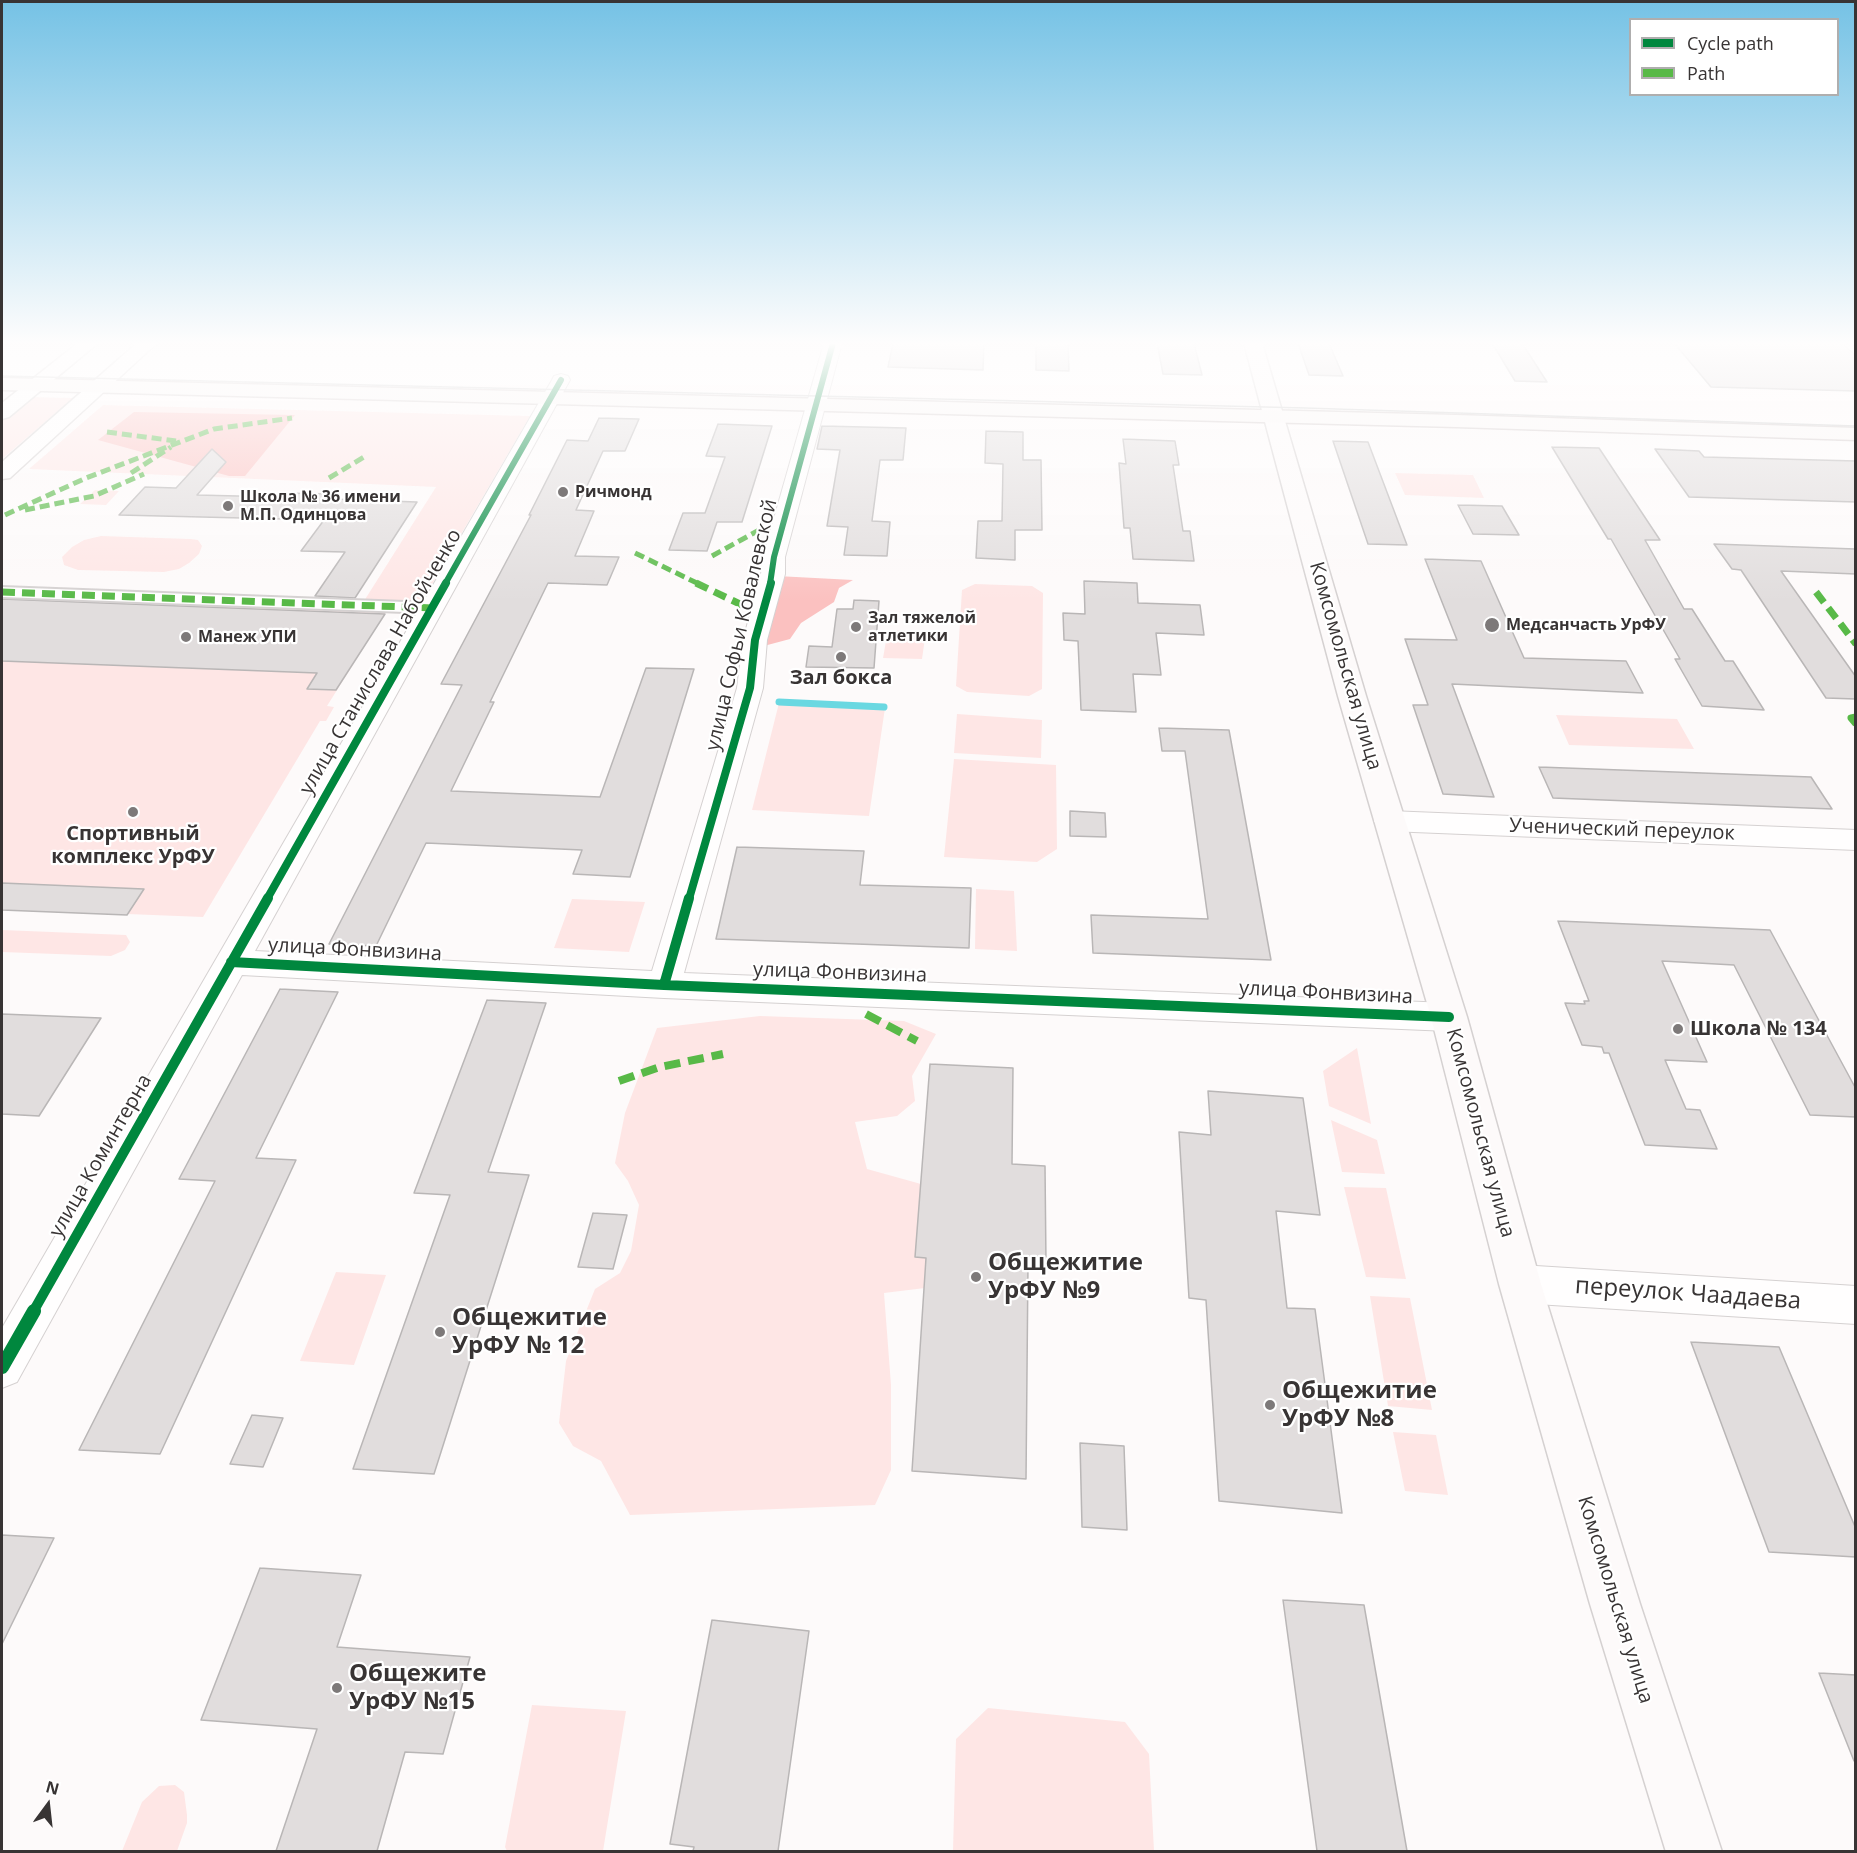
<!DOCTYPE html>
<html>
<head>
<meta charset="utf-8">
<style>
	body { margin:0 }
	#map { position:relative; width:1857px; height:1853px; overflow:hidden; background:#fdfafa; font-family:"Open Sans",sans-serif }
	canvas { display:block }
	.frame { position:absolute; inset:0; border:3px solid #383434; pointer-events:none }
	.legend { position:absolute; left:1629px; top:18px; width:210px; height:78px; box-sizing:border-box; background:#fff; border:2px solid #afaeae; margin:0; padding:8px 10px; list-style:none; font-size:18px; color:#383434 }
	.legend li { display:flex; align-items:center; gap:12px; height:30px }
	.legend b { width:30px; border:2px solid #afaeae }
	.north { position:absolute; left:18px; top:1775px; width:60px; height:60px; -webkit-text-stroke:4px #fff; paint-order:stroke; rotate:15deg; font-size:16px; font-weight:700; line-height:24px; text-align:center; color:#383434 }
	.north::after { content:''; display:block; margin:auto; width:21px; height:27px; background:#383434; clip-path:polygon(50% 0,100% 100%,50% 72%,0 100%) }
</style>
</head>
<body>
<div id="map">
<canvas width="1857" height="1853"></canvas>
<div class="frame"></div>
<ul class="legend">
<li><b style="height:8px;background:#00873e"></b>Cycle path</li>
<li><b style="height:8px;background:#58b947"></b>Path</li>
</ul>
<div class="north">N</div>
</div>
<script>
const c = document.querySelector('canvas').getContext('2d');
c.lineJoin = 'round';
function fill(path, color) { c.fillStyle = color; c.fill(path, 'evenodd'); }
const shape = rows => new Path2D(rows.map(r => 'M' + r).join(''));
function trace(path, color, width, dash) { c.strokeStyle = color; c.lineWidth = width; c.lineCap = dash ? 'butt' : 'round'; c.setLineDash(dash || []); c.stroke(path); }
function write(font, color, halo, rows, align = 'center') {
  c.font = font + ' "Open Sans",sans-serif'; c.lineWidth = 4.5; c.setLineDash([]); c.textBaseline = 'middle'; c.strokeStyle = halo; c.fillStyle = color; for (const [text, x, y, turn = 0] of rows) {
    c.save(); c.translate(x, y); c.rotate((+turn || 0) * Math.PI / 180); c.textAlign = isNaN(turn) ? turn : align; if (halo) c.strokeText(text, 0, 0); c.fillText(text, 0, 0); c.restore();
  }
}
const green = shape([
	[28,397,73,398,2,459,2,419],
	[103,405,530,416,422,601,364,601,436,487,29,469],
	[1395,473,1473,475,1484,498,1405,495],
	[95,490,119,491,106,505,80,504],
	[101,536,191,539,198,540,202,546,199,554,189,563,179,569,164,572,78,570,64,565,62,557,72,547,84,540],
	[975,584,1032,586,1043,593,1042,689,1029,696,967,692,956,686,962,590],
	[2,598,386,612,327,706,334,707,326,721,320,721,203,917,2,909],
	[888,630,926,631,922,659,883,658],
	[779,703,885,708,869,816,752,810],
	[957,714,1042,720,1041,758,954,753],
	[1556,715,1677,719,1694,749,1569,745],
	[954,759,1056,765,1057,849,1037,862,944,857],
	[976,889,1014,891,1017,951,975,949],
	[572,899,645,902,629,952,554,948],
	[2,930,126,935,130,942,125,950,111,956,2,952],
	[760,1016,904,1021,936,1034,912,1076,915,1101,897,1116,855,1122,867,1169,921,1184,915,1257,927,1258,925,1288,884,1293,891,1385,891,1470,875,1505,630,1515,601,1461,573,1446,559,1423,566,1361,595,1289,620,1273,631,1251,639,1205,628,1181,615,1163,625,1113,657,1028],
	[1357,1048,1371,1124,1329,1106,1323,1071],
	[1331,1120,1377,1140,1385,1174,1342,1172],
	[1344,1187,1386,1188,1406,1279,1366,1277],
	[336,1272,386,1275,354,1365,300,1361],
	[1370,1296,1410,1298,1432,1410,1388,1406],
	[1393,1432,1436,1435,1448,1495,1405,1491],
	[532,1705,626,1711,603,1851,507,1851,505,1847],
	[988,1708,1125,1722,1149,1754,1154,1851,953,1851,956,1739],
	[175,1785,184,1792,187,1815,187,1823,177,1851,122,1851,142,1802,159,1786]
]);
const forest = shape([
	[134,412,295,415,245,476,229,476,98,440],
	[777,576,853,580,839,588,834,602,801,623,790,639,760,647]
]);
const stream = shape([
	[779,702,884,707]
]);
const building = shape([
	[893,343,984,343,983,370,888,367,893,343],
	[1036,343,1068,343,1069,371,1036,370,1036,343],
	[1157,343,1194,343,1202,375,1163,374,1157,343],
	[1298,343,1329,343,1343,376,1309,375,1298,343],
	[1492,343,1522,343,1547,382,1515,381,1492,343],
	[1674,343,1842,343,1856,356,1856,391,1711,387,1674,343],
	[599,418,639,419,625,451,603,451,576,510,594,511,575,556,619,557,607,585,548,583,490,702,494,702,451,791,600,797,646,668,694,669,630,877,573,874,582,850,426,843,376,946,329,944,462,685,441,684,531,515,529,515,567,440,588,441,599,418],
	[718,424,772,426,742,522,717,522,707,551,669,550,683,513,705,513,725,457,706,456,718,424],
	[822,426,906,428,903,460,880,460,872,521,890,522,887,556,844,555,848,527,827,526,840,450,817,449,822,426],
	[986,431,1023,432,1023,460,1041,460,1042,530,1015,530,1015,560,976,558,978,521,1002,521,1003,464,985,463,986,431],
	[1123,439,1175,441,1179,465,1173,465,1183,531,1190,531,1194,561,1133,559,1130,528,1124,528,1119,463,1126,464,1123,439],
	[1333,441,1368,442,1407,545,1368,544,1333,441],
	[1552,447,1599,448,1660,540,1645,540,1684,609,1692,609,1725,661,1733,661,1764,710,1702,706,1675,659,1680,659,1611,539,1608,539,1552,447],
	[212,449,226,462,197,495,279,497,282,493,336,494,332,499,417,502,355,598,315,596,345,552,301,551,324,520,119,515,145,487,176,488,212,449],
	[1655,449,1699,451,1704,457,1856,461,1856,502,1689,497,1655,449],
	[1458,505,1502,506,1519,535,1473,534,1458,505],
	[1714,544,1856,549,1856,574,1781,571,1856,677,1856,699,1826,698,1741,570,1732,569,1714,544],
	[1425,559,1481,561,1524,658,1626,661,1643,693,1452,684,1494,797,1443,794,1413,705,1428,705,1405,639,1457,640,1425,559],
	[1084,581,1137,583,1138,603,1200,605,1204,635,1156,633,1161,675,1133,674,1136,712,1081,710,1078,641,1064,640,1063,613,1085,614,1084,581],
	[2,599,385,614,336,690,307,689,317,673,2,661,2,599],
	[854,600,879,601,874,668,806,667,809,646,832,647,837,609,853,609,854,600],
	[1159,728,1229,730,1271,960,1093,953,1091,915,1208,919,1185,751,1162,751,1159,728],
	[1539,767,1811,777,1832,809,1553,798,1539,767],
	[1070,811,1105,813,1106,837,1070,836,1070,811],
	[737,847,864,851,860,885,971,888,969,948,716,939,737,847],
	[2,883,144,889,127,915,2,910,2,883],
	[1558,921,1770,930,1856,1089,1856,1117,1810,1115,1734,965,1662,961,1707,1062,1665,1060,1686,1109,1700,1110,1717,1149,1645,1145,1609,1053,1604,1053,1602,1047,1582,1045,1565,1003,1585,1004,1584,1001,1589,1001,1558,921],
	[280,989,338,992,256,1158,296,1160,160,1454,79,1450,215,1181,179,1179,280,989],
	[487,1000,546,1003,488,1172,529,1175,434,1474,353,1469,450,1195,414,1193,487,1000],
	[2,1014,101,1018,39,1116,2,1114,2,1014],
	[930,1064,1013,1068,1012,1164,1045,1166,1046,1264,1028,1263,1026,1479,912,1471,926,1258,915,1257,930,1064],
	[1208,1091,1303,1098,1320,1215,1276,1211,1287,1308,1315,1309,1342,1513,1219,1501,1206,1300,1189,1298,1179,1132,1211,1135,1208,1091],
	[593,1213,627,1215,613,1269,578,1267,593,1213],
	[1691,1342,1779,1347,1856,1529,1856,1557,1769,1552,1691,1342],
	[252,1415,283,1418,263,1467,230,1464,252,1415],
	[1080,1443,1124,1446,1127,1530,1082,1527,1080,1443],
	[2,1535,54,1538,2,1644,2,1535],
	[260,1568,361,1575,337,1647,470,1657,443,1754,405,1752,377,1851,276,1851,317,1729,201,1720,260,1568],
	[1283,1600,1364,1605,1407,1851,1317,1851,1283,1600],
	[712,1620,809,1631,778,1851,693,1851,694,1847,670,1844,712,1620],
	[1819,1673,1856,1675,1856,1761,1854,1761,1819,1673]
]);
const pedestrian = shape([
	[2,587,432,603,438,604,441,608,438,612,432,613,2,597,2,587]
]);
const minor = shape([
	[824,343,842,343,785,557,785,574,767,640,763,688,684,973,1449,1003,1461,1007,1466,1017,1461,1027,1449,1031,664,998,242,975,17,1382,2,1388,2,1328,552,380,554,376,561,374,568,376,570,380,255,951,652,971,737,688,743,640,761,574,763,557,824,343],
	[1389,811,1856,830,1856,850,1389,831,1379,828,1374,821,1379,814,1389,811],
	[1520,1265,1856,1286,1856,1324,1520,1303,1506,1297,1500,1284,1506,1271,1520,1265]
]);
const tertiary = shape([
	[78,343,98,343,9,417,2,419,2,403,78,343],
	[137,343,157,343,10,478,2,479,2,462,137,343]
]);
const secondary = shape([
	[1244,343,1262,343,1366,696,1467,1017,1541,1284,1640,1604,1722,1852,1666,1852,1590,1604,1499,1284,1431,1017,1338,696,1244,343]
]);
const primary = shape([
	[2,378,1456,415,1856,428,1856,440,1456,427,2,390,2,378]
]);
const tram = shape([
	[2,376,1306,408,1856,426]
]);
const quietFar2 = shape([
	[107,432,176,441],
	[131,473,171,447],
	[329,478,364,457],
	[25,510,94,496,144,474],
	[5,515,86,478,214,429,292,418],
	[635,553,699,584],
	[712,556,761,529]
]);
const quietFar1 = shape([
	[696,583,742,605],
	[2,592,432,608],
	[1816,592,1856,644],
	[1856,717,1851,718,1856,724]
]);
const quiet = shape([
	[866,1014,917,1041],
	[619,1081,660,1067,723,1054]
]);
const cyclewayFar3 = shape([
	[445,584,561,380],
	[770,584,774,557,833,343]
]);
const cyclewayFar2 = shape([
	[267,899,446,583],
	[689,899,750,688,755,640,771,583]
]);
const cyclewayFar1 = shape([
	[231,962,664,985,1449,1017],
	[664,985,689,898],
	[33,1312,268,898]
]);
const cycleway = shape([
	[2,1367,34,1311]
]);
const markers = [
	[563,492,6,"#7d7979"],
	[228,506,6,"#7d7979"],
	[1492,625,8,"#7d7979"],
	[856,627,6,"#7d7979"],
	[186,637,6,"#7d7979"],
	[841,657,6,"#7d7979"],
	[133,812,6,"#7d7979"],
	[1678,1029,6,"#7d7979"],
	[976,1277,6,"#7d7979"],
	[440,1332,6,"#7d7979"],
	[1270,1405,6,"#7d7979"],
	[337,1688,6,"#7d7979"]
];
const farPoinames = [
	["Ричмонд",575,492],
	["Школа № 36 имени",240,497],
	["М.П. Одинцова",240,515],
	["Зал тяжелой",868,618],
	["атлетики",868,636],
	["Медсанчасть УрФУ",1506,625],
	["Манеж УПИ",198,637]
];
const streetNames = [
	["улица Софьи Ковалевской",742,625,-77],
	["улица Станислава Набойченко",381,662,-60],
	["Комсомольская улица",1345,666,74],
	["Ученический переулок",1622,830,2],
	["улица Фонвизина",355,950,3],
	["улица Фонвизина",840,973,2],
	["улица Фонвизина",1326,993,3],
	["Комсомольская улица",1480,1133,75],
	["улица Коминтерна",101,1156,-60],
	["Комсомольская улица",1615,1600,73]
];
const poiNames = [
	["Зал бокса",841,678],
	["Спортивный",133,834],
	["комплекс УрФУ",133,857],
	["Школа № 134",1690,1029,"left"]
];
const nearPoinames = [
	["Общежитие",988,1263],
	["УрФУ №9",988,1291],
	["Общежитие",452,1318],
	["УрФУ № 12",452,1346],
	["Общежитие",1282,1391],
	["УрФУ №8",1282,1419],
	["Общежите",349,1674],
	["УрФУ №15",349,1702]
];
const nearStreetnames = [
	["переулок Чаадаева",1688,1294,4]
];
fill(green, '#fee6e5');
fill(forest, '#fbc1c0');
trace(stream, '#6ad8e1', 7);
fill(building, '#e1dddd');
trace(building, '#b9b6b6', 1.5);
trace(pedestrian, '#d5d1d1', 4);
trace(minor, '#d5d1d1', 2);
trace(tertiary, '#d5d1d1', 3);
trace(secondary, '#d5d1d1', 3);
trace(primary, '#cfc7c7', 3);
fill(pedestrian, '#fffefe');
fill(minor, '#fffefe');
fill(tertiary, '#fffefe');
fill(secondary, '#fdfafa');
fill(primary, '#faf7f6');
trace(tram, '#c8c8c8', 1.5);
trace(quietFar2, '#58b947', 5, [10, 5]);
trace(quietFar1, '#58b947', 7, [13, 7]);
trace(quiet, '#58b947', 8, [16, 8]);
trace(cyclewayFar3, '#00873e', 6);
trace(cyclewayFar2, '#00873e', 8);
trace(cyclewayFar1, '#00873e', 10);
trace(cycleway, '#00873e', 14);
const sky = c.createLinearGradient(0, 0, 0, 602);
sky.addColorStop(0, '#75c2e5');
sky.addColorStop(0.57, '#fefdfd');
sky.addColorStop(1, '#fefdfd00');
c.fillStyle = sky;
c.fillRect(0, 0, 1857, 602);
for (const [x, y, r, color] of markers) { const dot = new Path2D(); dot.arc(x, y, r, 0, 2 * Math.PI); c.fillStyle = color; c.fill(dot); trace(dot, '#fff', 2); }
write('bold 16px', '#383434', '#fff', farPoinames, 'left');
write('20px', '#383434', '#fff', streetNames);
write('bold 20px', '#383434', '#fff', poiNames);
write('bold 24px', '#383434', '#fff', nearPoinames, 'left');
write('24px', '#383434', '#fff', nearStreetnames);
</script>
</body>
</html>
